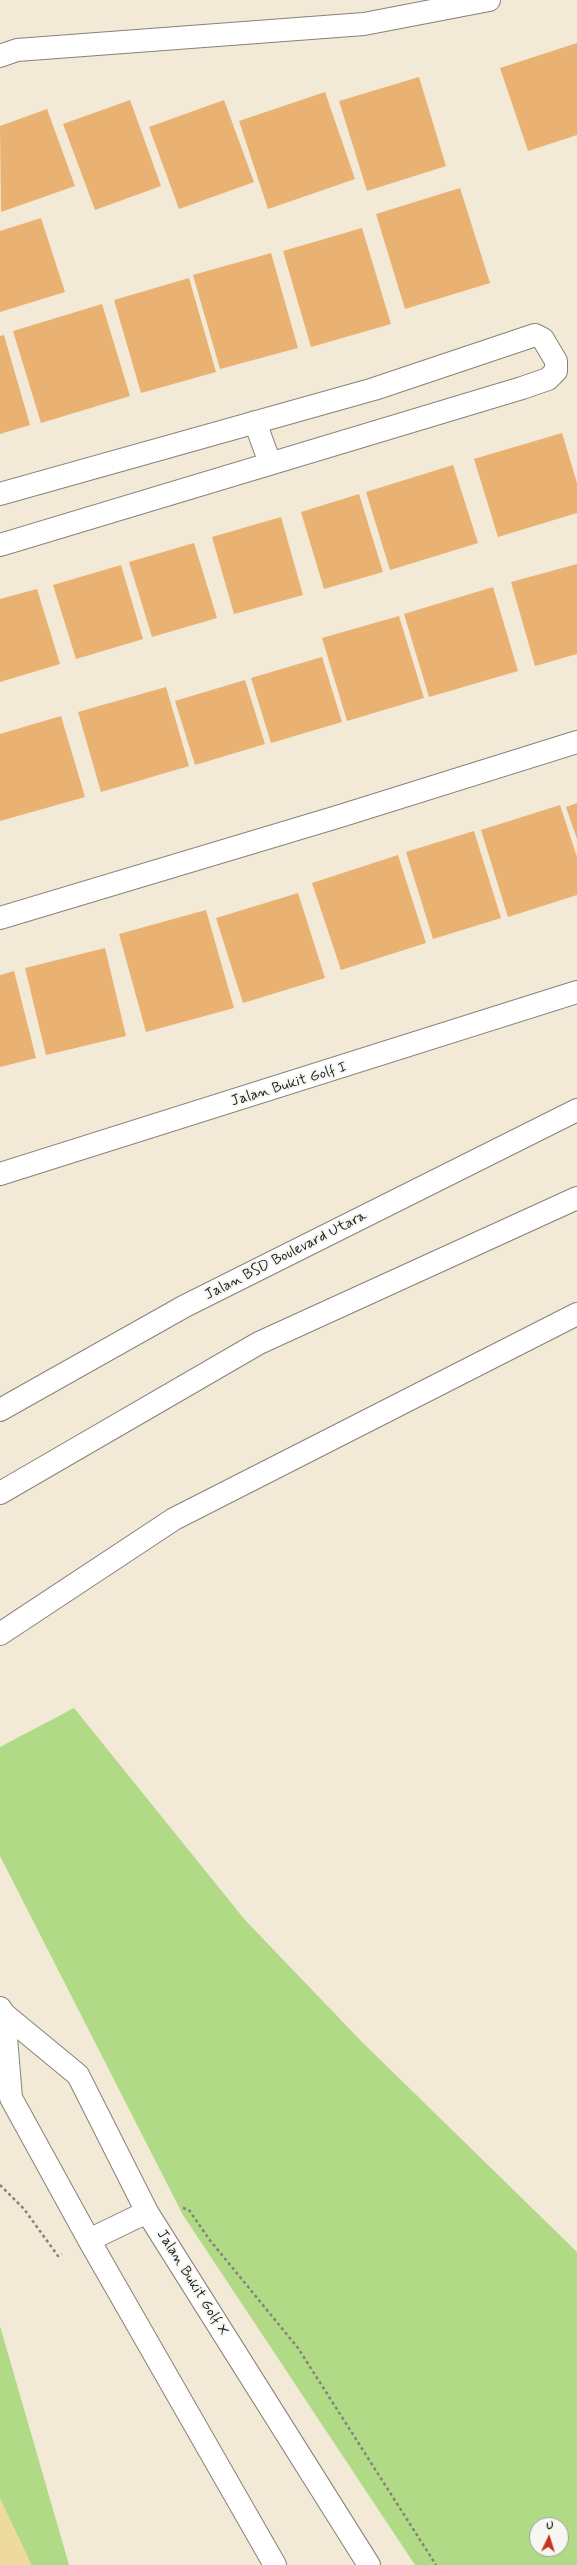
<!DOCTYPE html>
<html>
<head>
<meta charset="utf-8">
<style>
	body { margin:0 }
	#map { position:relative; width:577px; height:2565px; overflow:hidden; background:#f2e9d6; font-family:Mynerve,sans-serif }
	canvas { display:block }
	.north { position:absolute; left:529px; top:2517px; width:40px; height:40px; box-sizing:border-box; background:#f6f6f2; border:1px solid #9f9f9c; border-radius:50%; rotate:4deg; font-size:11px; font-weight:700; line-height:16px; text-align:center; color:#1c1c1c }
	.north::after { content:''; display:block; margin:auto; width:14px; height:18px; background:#c8321e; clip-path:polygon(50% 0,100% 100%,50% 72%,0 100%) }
</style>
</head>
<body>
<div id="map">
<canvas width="577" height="2565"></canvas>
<div class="north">U</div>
</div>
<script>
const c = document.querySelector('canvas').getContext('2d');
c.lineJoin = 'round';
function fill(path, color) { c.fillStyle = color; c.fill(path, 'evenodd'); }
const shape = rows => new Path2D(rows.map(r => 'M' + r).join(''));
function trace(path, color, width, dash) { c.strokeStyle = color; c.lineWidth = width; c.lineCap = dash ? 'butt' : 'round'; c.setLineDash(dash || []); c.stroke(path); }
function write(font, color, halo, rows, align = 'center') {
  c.font = font + ' Mynerve,sans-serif'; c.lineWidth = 4; c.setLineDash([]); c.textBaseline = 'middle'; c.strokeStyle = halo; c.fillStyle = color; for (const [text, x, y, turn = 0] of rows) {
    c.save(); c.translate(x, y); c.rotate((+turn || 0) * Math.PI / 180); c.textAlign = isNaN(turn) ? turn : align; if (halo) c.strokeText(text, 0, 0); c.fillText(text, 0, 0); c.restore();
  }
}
const green = shape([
	[74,1708,245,1920,362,2042,577,2252,577,2565,415,2565,183,2215,0,1856,0,1747],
	[537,2525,561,2525,561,2549,537,2549],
	[0,2326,52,2506,69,2565,0,2565]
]);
const sand = shape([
	[0,2498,27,2555,31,2565,0,2565]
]);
const building = shape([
	[577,43,577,135,528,151,500,68],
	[419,77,446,166,367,191,339,101],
	[325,92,355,179,268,209,239,121],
	[130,100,161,186,95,210,63,124],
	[224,100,254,182,179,209,149,127],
	[47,109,75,186,1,212,0,126],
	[460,188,490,283,405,309,376,214],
	[41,218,65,292,0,312,0,231],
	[362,228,391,324,311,347,283,251],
	[271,253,298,348,220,369,193,275],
	[189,278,216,372,141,393,114,300],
	[102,304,130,396,41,423,13,331],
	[4,335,30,425,0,434,0,336],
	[562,433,577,483,577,513,498,537,474,459],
	[453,465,478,543,390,570,366,492],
	[359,494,383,572,324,589,301,512],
	[281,517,303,595,234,614,212,537],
	[194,543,217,618,152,637,129,562],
	[577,564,577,654,535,666,511,582],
	[121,565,143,639,76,659,53,585],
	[493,587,518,671,429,697,404,614],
	[37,589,60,664,0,682,0,599],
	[399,616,424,698,347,721,322,638],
	[322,657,342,722,271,743,251,678],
	[245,680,265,744,195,765,175,701],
	[166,687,189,766,101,792,78,712],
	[61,716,85,797,0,821,0,734],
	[577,803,577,839,566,807],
	[560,805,577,857,577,895,508,917,481,830],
	[474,831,501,918,433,939,406,852],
	[398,855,426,943,341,970,312,883],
	[298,893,325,978,243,1003,216,918],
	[206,910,234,1008,146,1032,119,934],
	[105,948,126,1036,46,1055,25,968],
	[14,971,36,1058,0,1067,0,975]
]);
const path = shape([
	[0,2185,24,2209,58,2256,62,2254],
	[183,2208,189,2210,209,2239,298,2348,436,2565]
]);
const street = shape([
	[0,56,17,50,364,24,489,0],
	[255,422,270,463],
	[0,494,374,389,535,335,543,339,556,361,556,371,548,379,522,388,0,545],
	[0,918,337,817,577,742],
	[0,1174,577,992],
	[0,1634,174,1519,577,1314],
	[0,2008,4,2014,78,2075,147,2212,369,2565],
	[4,2014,11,2098,89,2240,275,2565],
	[89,2240,147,2212]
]);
const secondary = shape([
	[0,1410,185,1306,577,1110],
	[0,1493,259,1343,577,1198]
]);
const streetNames = [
	["Jalan Bukit Golf I",289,1085,-17],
	["Jalan BSD Boulevard Utara",286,1256,-27],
	["Jalan Bukit Golf X",192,2283,58]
];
fill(green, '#b0da85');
fill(sand, '#eeda9e');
fill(building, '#e9b272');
trace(street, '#878279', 24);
trace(secondary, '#878279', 24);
trace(path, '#878279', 2.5, [3, 3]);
trace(street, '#fff', 22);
trace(secondary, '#fff', 22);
write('15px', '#1c1c1c', '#f6f6f2', streetNames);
</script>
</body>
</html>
